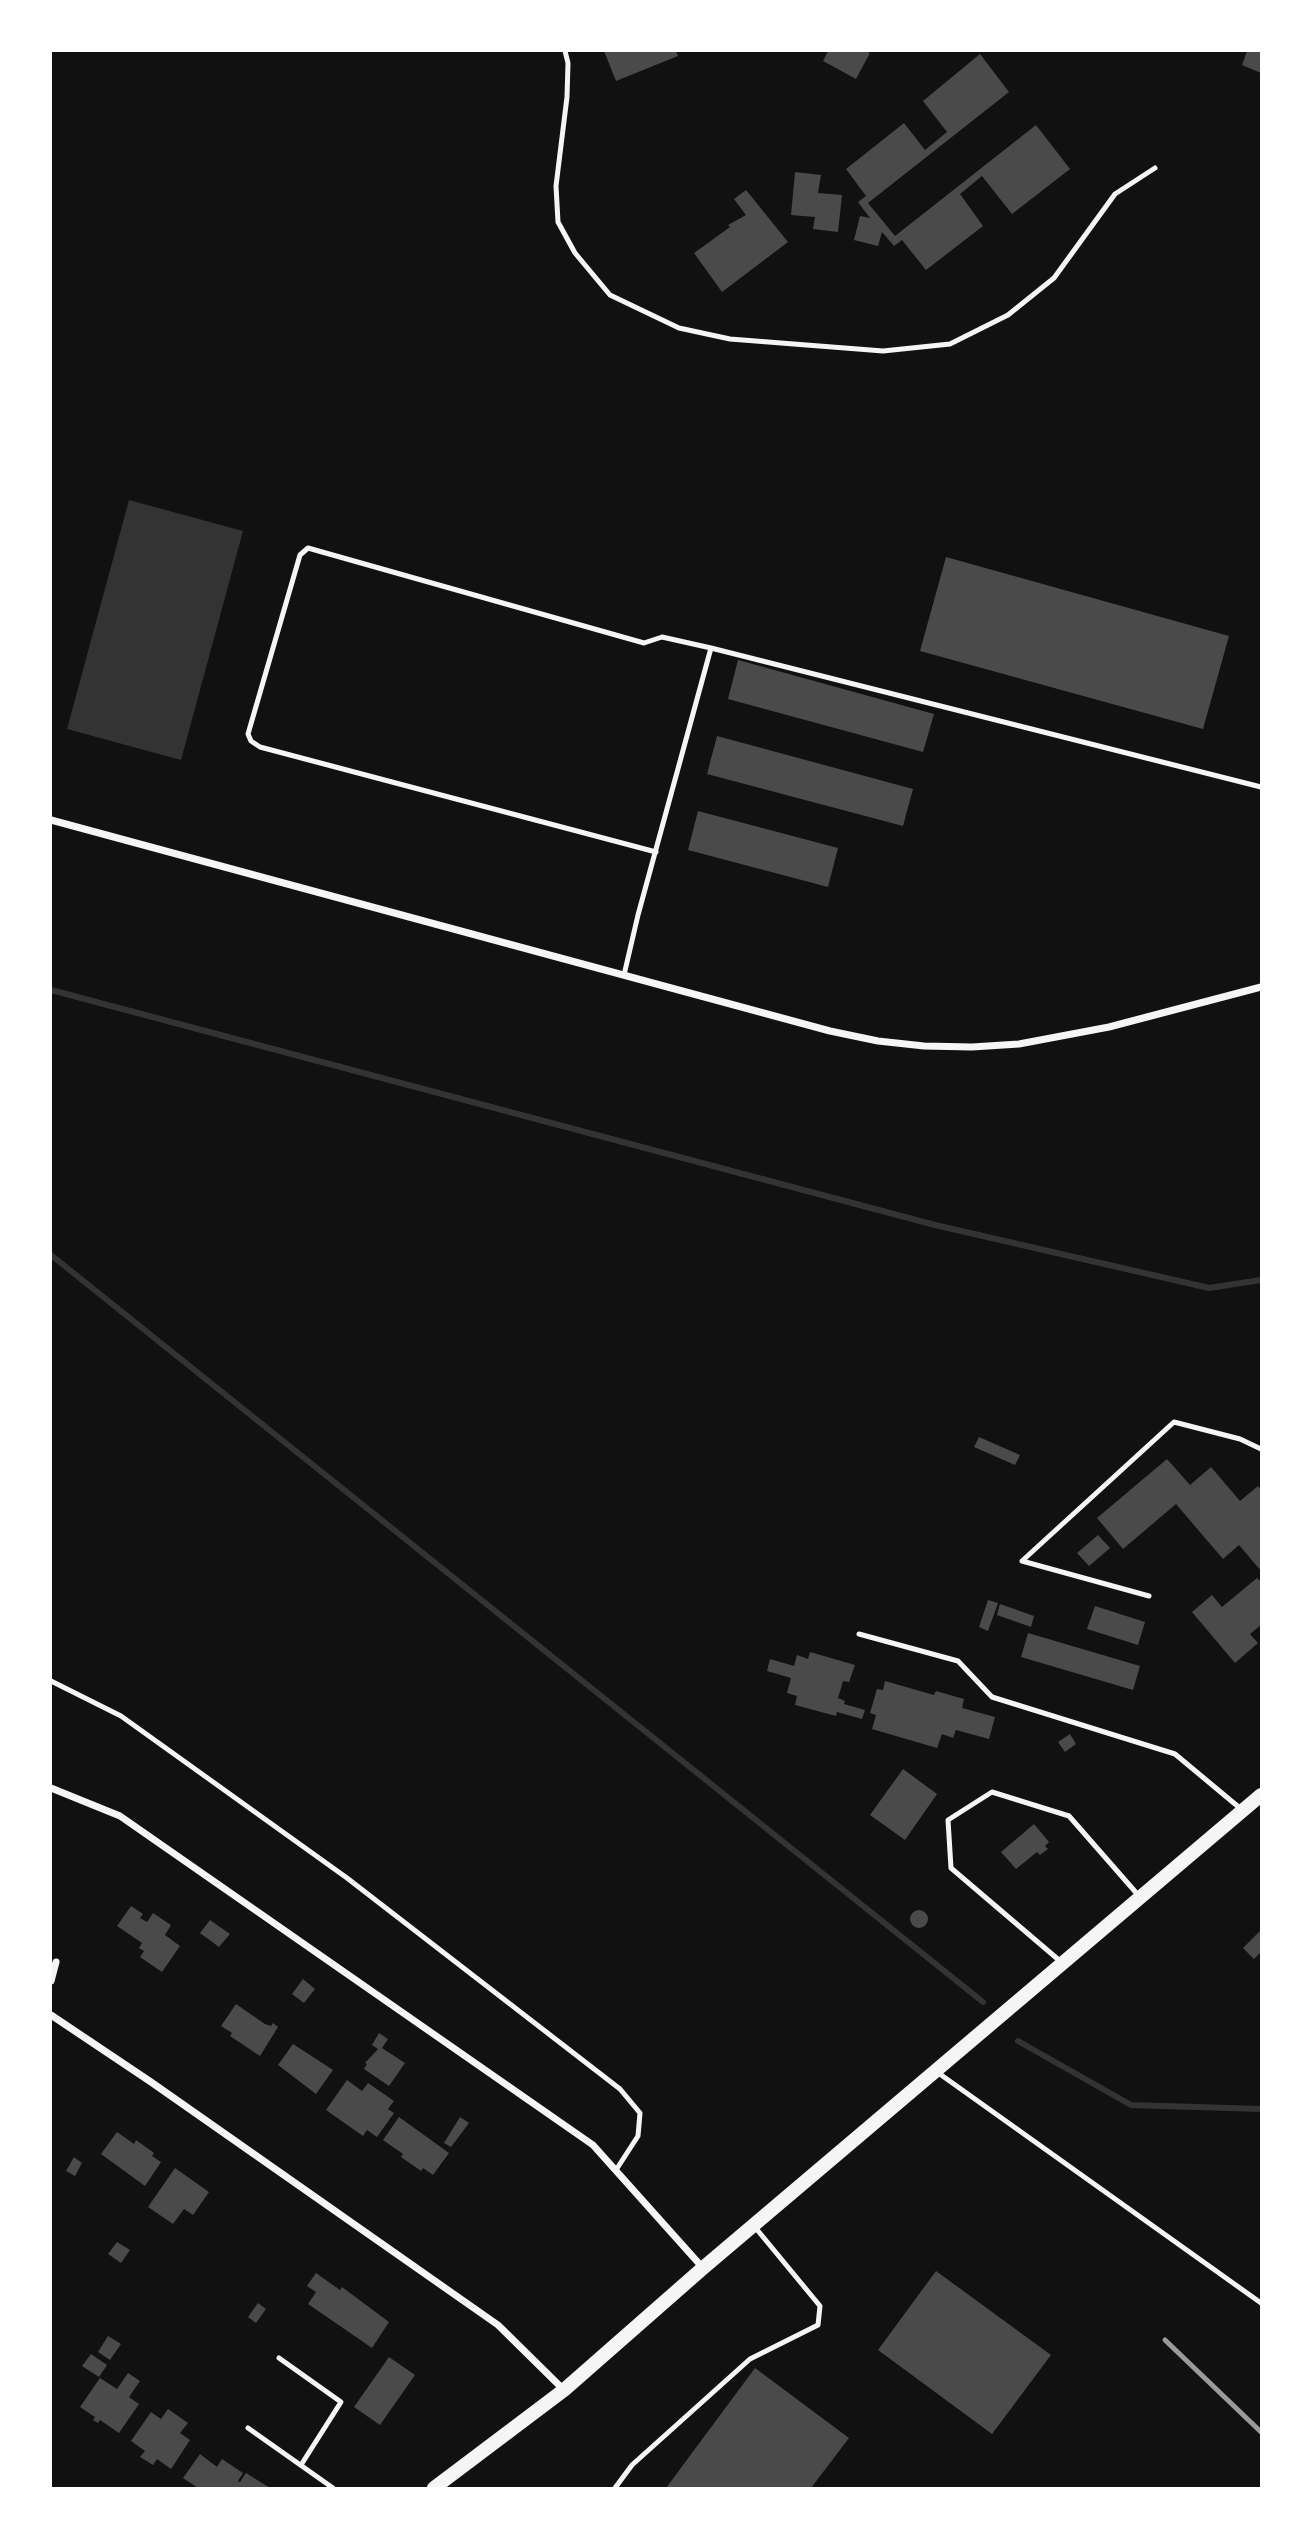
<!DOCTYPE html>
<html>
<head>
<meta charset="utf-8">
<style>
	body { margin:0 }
	#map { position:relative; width:1312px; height:2539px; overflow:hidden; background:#111; font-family:Jost,sans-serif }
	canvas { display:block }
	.frame { position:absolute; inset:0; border:52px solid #fff; pointer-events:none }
</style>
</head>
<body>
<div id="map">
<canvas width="1312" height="2539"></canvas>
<div class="frame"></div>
</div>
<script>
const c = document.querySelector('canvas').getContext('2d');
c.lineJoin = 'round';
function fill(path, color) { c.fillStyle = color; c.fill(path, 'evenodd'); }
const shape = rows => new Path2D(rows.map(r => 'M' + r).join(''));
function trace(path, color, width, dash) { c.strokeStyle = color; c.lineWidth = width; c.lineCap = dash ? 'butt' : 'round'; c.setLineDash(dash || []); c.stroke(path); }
const water = shape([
	[129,500,243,531,181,760,67,729]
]);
const stream = shape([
	[51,990,935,1225,1209,1288,1261,1280],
	[51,1255,983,2002],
	[1018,2041,1131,2105,1261,2109]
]);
const building = shape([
	[604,51,676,51,678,56,616,81],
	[828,51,865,51,870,53,856,79,823,61],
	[1247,51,1261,51,1261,73,1242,65],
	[980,54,1009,92,868,203,895,236,1036,125,1070,169,1012,214,982,176,960,194,983,226,926,270,902,240,894,246,882,232,878,246,854,240,860,216,870,218,858,202,866,196,846,169,904,123,925,150,947,132,923,101],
	[795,172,821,175,818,193,842,195,838,232,813,229,815,217,791,215],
	[746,190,788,242,722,292,694,253,730,227,728,225,746,215,734,199],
	[946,557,1229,636,1203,729,920,651],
	[738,660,934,714,923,752,728,699],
	[717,736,913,789,903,826,707,774],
	[698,811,838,848,828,887,688,850],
	[979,1437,1020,1455,1015,1465,974,1447],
	[1167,1459,1190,1485,1211,1467,1240,1501,1258,1486,1261,1490,1261,1571,1239,1545,1223,1559,1176,1504,1123,1549,1097,1518],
	[1098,1535,1110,1548,1089,1566,1077,1553],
	[1257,1578,1261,1582,1261,1625,1250,1634,1258,1643,1235,1663,1192,1612,1212,1595,1222,1607],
	[988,1600,998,1603,988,1631,979,1627],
	[1000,1604,1034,1616,1031,1627,997,1615],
	[1095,1606,1145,1622,1138,1645,1087,1629],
	[1028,1633,1140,1666,1133,1690,1021,1657],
	[810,1652,855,1665,849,1682,843,1681,838,1698,845,1701,844,1704,865,1710,862,1719,837,1712,836,1716,795,1705,797,1696,787,1693,791,1678,767,1671,770,1659,794,1666,797,1655,808,1659],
	[885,1681,934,1695,936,1691,964,1699,962,1708,995,1717,989,1739,956,1730,953,1738,942,1734,937,1748,872,1729,876,1715,870,1713,877,1689,883,1690],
	[1070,1734,1076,1744,1065,1752,1058,1742],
	[903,1769,937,1794,905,1840,870,1815],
	[1034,1824,1049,1842,1045,1846,1048,1849,1040,1855,1037,1852,1016,1869,1001,1852],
	[131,1906,143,1914,140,1918,147,1922,153,1913,171,1925,165,1935,180,1946,162,1972,140,1957,144,1951,139,1948,142,1943,117,1926],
	'910 1919a9 9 0 1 1 18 0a9 9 0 1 1-18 0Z',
	[210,1920,230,1934,219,1947,200,1933],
	[1261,1930,1261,1952,1254,1959,1243,1948],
	[303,1979,315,1989,304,2003,292,1994],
	[236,2004,265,2024,271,2026,273,2023,278,2027,260,2056,230,2036,232,2033,221,2026],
	[379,2033,388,2039,382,2048,405,2063,389,2086,364,2069,367,2064,365,2063,378,2049,372,2045],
	[293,2044,333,2070,316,2094,278,2065],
	[347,2080,362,2091,368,2083,394,2101,388,2109,394,2113,377,2137,367,2130,363,2136,326,2110],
	[399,2117,449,2153,433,2175,423,2168,421,2171,401,2157,403,2154,383,2140],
	[460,2117,469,2123,451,2147,444,2143],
	[117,2132,134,2144,136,2140,154,2153,152,2156,161,2162,145,2186,101,2154],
	[74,2157,82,2163,75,2176,66,2171],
	[175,2168,209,2192,193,2215,184,2209,173,2224,148,2207],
	[117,2242,130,2250,121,2263,108,2254],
	[936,2271,1051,2355,992,2434,878,2350],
	[316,2273,340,2290,342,2287,389,2322,372,2348,308,2304,316,2292,307,2286],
	[258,2303,266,2309,256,2323,248,2317],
	[108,2336,121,2344,110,2360,98,2352],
	[91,2354,107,2365,99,2377,82,2366],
	[389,2357,415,2375,380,2425,354,2407],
	[755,2368,849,2438,811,2488,666,2488],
	[128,2373,140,2381,129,2397,139,2404,119,2433,100,2420,98,2423,93,2420,95,2417,80,2407,100,2378,117,2389],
	[168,2409,188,2423,180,2433,190,2440,171,2469,157,2459,153,2465,140,2457,145,2451,131,2441,151,2412,161,2419],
	[200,2454,217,2467,222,2459,243,2473,238,2481,240,2482,246,2473,270,2488,198,2488,183,2478]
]);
const service = shape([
	[565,51,568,63,567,97,556,186,558,222,575,253,610,295,679,328,730,339,883,351,950,344,1008,315,1054,278,1115,194,1155,168],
	[656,852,260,747,251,741,248,734,300,555,308,548,644,643,662,637,711,648],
	[624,975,638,915,711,648,1261,787],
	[1149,1596,1022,1561,1174,1422,1240,1439,1261,1449],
	[859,1634,958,1661,992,1697,1175,1754,1241,1809],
	[51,1681,121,1716,347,1878,620,2089,640,2113,638,2136,616,2170],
	[1060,1961,951,1868,948,1820,992,1792,1069,1816,1139,1896],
	[937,2072,1261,2303],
	[279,2358,341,2402,301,2465],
	[248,2428,333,2488],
	[615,2488,632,2465,750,2359,818,2325,820,2306,754,2226]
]);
const minor = shape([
	[51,820,830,1031,878,1041,924,1046,972,1047,1019,1044,1109,1027,1261,987],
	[51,1788,120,1816,593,2145,703,2268],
	[51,1981,56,1962],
	[51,2015,151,2082,498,2325,564,2390]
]);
const secondary = shape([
	[434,2488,564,2390,703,2268,1261,1795]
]);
const rail = shape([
	[1165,2340,1261,2432]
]);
fill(water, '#333');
trace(stream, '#333', 6);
fill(building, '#4a4a4a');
trace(service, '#f5f5f5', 5);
trace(minor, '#f5f5f5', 7);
trace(secondary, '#f5f5f5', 14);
trace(rail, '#9a9a9a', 5);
</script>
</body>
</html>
